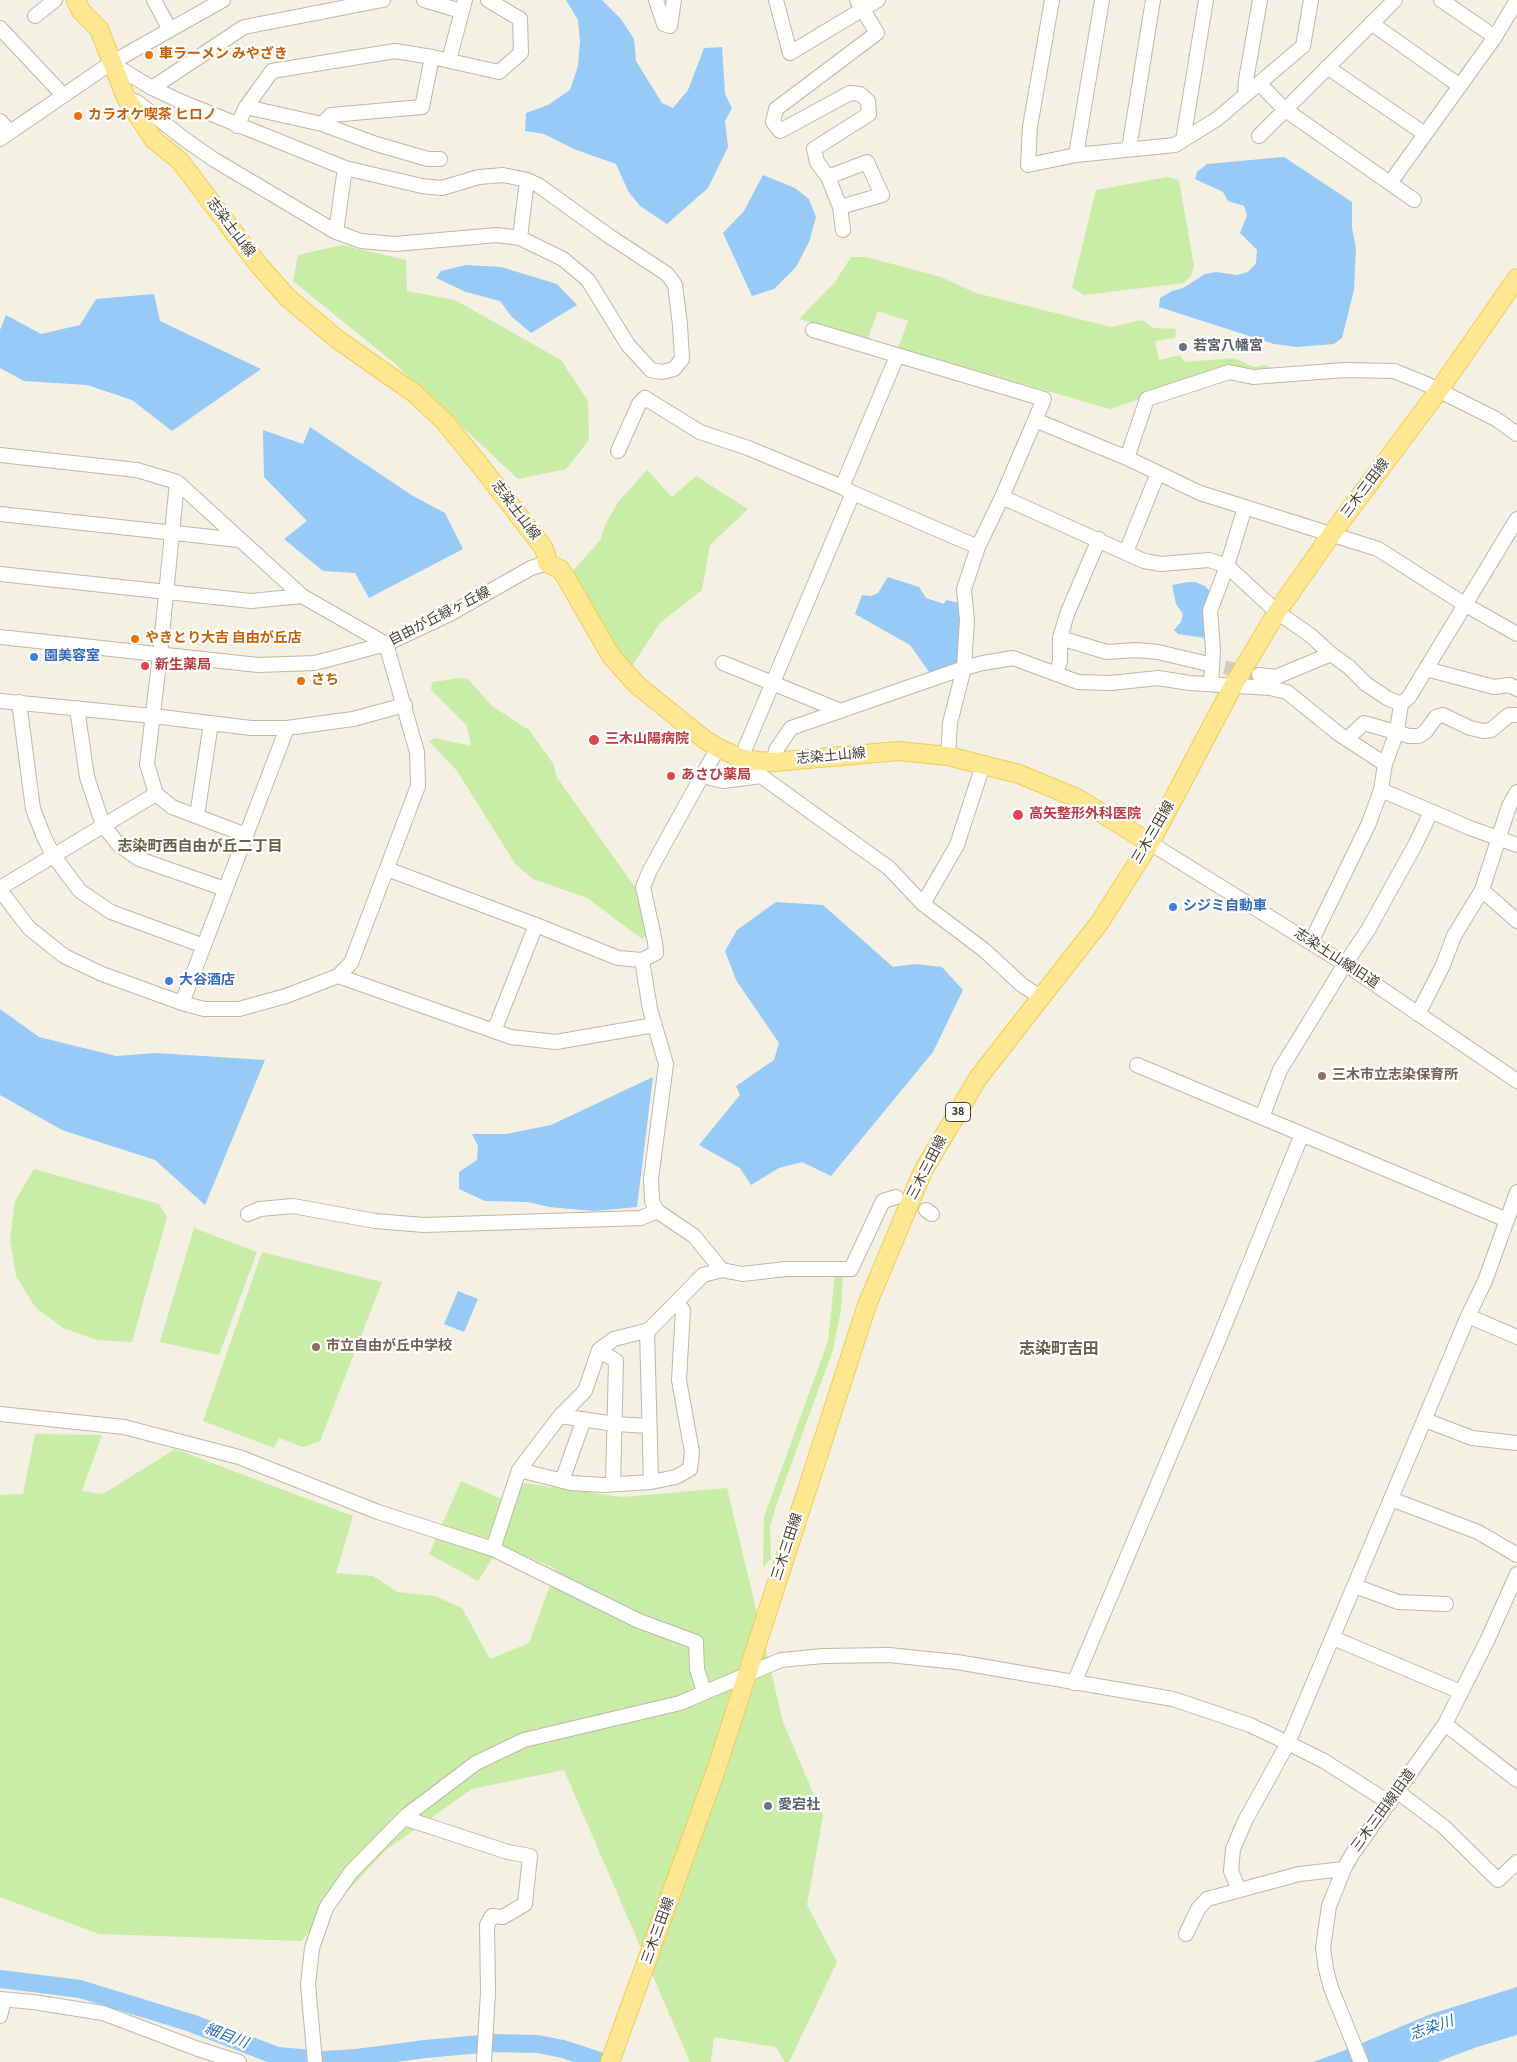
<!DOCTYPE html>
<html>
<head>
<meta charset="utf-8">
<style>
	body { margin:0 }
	canvas { display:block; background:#f4f0e3 }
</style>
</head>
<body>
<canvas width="1517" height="2062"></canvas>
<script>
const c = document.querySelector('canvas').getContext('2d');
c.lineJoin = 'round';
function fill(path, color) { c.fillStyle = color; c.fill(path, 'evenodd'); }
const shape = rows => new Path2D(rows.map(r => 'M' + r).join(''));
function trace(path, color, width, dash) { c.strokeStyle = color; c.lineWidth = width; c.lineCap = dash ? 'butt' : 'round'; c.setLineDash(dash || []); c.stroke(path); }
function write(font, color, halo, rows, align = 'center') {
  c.font = font + ' "Source Sans 3","Noto Sans JP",sans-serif'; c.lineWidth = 4.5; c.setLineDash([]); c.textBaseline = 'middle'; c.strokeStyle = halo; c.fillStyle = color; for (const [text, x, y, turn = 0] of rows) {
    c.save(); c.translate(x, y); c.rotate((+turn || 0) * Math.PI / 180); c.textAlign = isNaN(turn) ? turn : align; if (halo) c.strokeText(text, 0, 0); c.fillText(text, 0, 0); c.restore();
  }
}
const green = shape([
	[1167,177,1179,180,1194,266,1191,276,1184,283,1084,295,1072,288,1096,190],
	[342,245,406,260,407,291,455,300,561,360,588,401,589,440,566,469,518,479,393,362,293,281,298,255],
	[851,257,866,257,941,277,976,293,1111,327,1142,320,1153,328,1176,329,1175,338,1155,341,1159,360,1180,355,1185,362,1234,358,1254,367,1264,365,1272,368,1262,374,1233,367,1110,409,898,348,908,321,878,311,868,338,799,319,835,282],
	[647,470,672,497,696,476,748,509,710,545,702,590,660,623,632,666,610,642,572,572,601,539,605,525,618,502],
	[461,678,468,679,492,706,529,730,554,765,556,776,635,887,643,911,646,936,642,939,587,898,533,879,516,865,457,771,429,741,435,738,471,746,467,726,431,690,432,682],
	[34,1169,159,1204,167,1217,132,1342,97,1340,63,1328,35,1307,16,1276,10,1239,15,1201],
	[194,1228,257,1252,219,1355,160,1342],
	[262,1252,382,1282,320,1441,303,1447,279,1438,274,1448,203,1421],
	[835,1274,843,1275,841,1310,833,1350,776,1506,770,1527,771,1559,763,1567,764,1517,828,1341],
	[35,1434,102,1435,82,1491,103,1494,175,1449,353,1516,336,1573,373,1576,398,1592,435,1596,462,1608,490,1659,529,1643,556,1569,501,1545,478,1581,429,1554,461,1481,511,1503,524,1483,622,1497,727,1488,783,1722,823,1816,807,1905,837,1962,789,2062,785,2062,776,2047,714,2037,711,2062,690,2062,564,1770,472,1789,386,1850,301,1941,99,1934,0,1897,0,1495,23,1494]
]);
const water = shape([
	[566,0,602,0,621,19,634,39,636,61,662,103,673,108,688,90,704,48,722,47,725,94,732,108,725,121,728,147,708,188,667,224,640,206,628,191,616,164,574,149,544,134,525,131,526,113,548,105,570,90,578,66,580,41,578,20],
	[1284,157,1352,202,1352,228,1356,248,1354,290,1342,338,1334,344,1297,347,1274,344,1159,307,1160,298,1172,291,1183,288,1205,274,1216,272,1237,275,1248,272,1256,263,1257,250,1240,233,1247,215,1244,206,1228,201,1223,192,1195,179,1197,172,1207,164],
	[763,175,795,188,809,199,816,217,809,242,796,267,774,289,752,296,723,233,744,211],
	[466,265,501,267,557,284,577,305,531,333,511,316,500,301,466,292,436,278,441,271],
	[154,294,160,321,261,369,172,431,132,400,87,385,24,381,0,368,0,330,6,315,41,334,80,325,96,299],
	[310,427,413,496,445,513,463,549,369,598,355,573,323,571,284,539,307,521,264,477,263,430,303,444],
	[888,577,919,587,926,598,944,604,946,600,960,603,962,630,960,663,932,676,910,645,855,614,862,595,871,596,878,593],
	[1188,582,1195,582,1205,586,1211,593,1205,638,1178,634,1174,630,1181,622,1183,614,1176,604,1172,585],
	[776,902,823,905,893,967,915,964,942,967,963,990,933,1052,831,1176,802,1162,779,1168,751,1185,740,1168,699,1145,740,1095,736,1086,774,1060,779,1043,736,980,725,951,737,930],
	[0,1009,39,1037,116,1056,156,1053,265,1060,205,1205,155,1160,62,1130,0,1095],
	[653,1077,637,1207,594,1211,549,1207,528,1202,485,1201,459,1189,459,1172,477,1160,478,1146,472,1134,506,1134,551,1125],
	[458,1291,478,1299,464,1332,444,1324],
	[1517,1987,1517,2035,1477,2047,1437,2062,1313,2062,1343,2051,1431,2014]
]);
const river = shape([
	[0,1979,80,1989,191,2023,277,2056,324,2060,357,2058,425,2049,492,2043,538,2044,563,2049,603,2062]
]);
const minorTunnel = shape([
	[1204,663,1259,675]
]);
const minor = shape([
	[154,0,170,30],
	[424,0,461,11],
	[656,0,664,24,670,26,674,0],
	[776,0,790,53,878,0],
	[1052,0,1030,127,1028,165,1076,155,1175,145,1183,140,1206,0],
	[1441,0,1495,37],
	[35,16,55,0],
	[1371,23,1460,86],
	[0,28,63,95],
	[449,60,465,0],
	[111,63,152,88,182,102,345,168,422,186,442,188,479,177,503,175,527,180,538,185,609,236,667,274,675,285,680,325,682,359,674,369,662,372,651,370,628,345,588,280,563,259,520,238,497,235,395,244,361,241,336,232,213,159,187,141,137,102,126,98],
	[1327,67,1425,134],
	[1260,84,1284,109,1414,200],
	[152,88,244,27,383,0],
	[1245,95,1246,80,1260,0],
	[246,107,322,124,376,144,428,159,440,159],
	[0,121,10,132],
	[322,124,331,115,422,107,432,57],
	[237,126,246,107,272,71,395,51,432,57,499,72,521,53,520,19,488,0],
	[1259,136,1395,0],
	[0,139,111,63,223,0],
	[1183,140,1217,119,1303,46,1311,0],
	[1129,149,1153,0],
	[1076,155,1102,0],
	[828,177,867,162,882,195,840,207],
	[1390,183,1495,37,1517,0],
	[843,230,840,207,828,177,817,162,814,149,869,114,868,101,860,94,850,93,780,131,773,122,776,109,877,33,857,0],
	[336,232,345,168],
	[520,238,527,180],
	[813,330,1044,399,1002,497,978,547,964,589,967,620,964,668,950,723,948,756],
	[1035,420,1127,458,1200,493,1378,549,1464,604,1517,634],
	[618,451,639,404,645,398,700,432,748,448,842,487,853,493,978,547],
	[0,455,137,470,177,482,302,596,386,644,417,752,418,786,351,963,338,976,286,996,239,1009,204,1009,182,1003,102,974,64,956,29,928,0,890],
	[1127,458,1147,399,1229,372,1253,377,1345,370,1394,371,1424,383,1496,419,1517,434],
	[177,482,160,655,147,764,156,794,172,807,246,835],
	[842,487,897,356],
	[1002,497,1144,561,1161,564,1209,560,1227,566,1277,612,1310,635,1331,654,1349,667,1366,684,1387,698,1401,704],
	[0,514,239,540],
	[1126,552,1158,473],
	[0,574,251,601,302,596],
	[0,637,258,665,315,663,386,644,448,615,531,568,547,563],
	[1060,638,1107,652,1136,650,1158,652,1204,663],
	[723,663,841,711],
	[1426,669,1494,687,1510,685,1517,689],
	[1056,674,1060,661,1060,638,1067,614,1099,539],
	[1259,675,1276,677,1331,654],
	[1211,683,1213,649,1210,611,1227,566,1245,507],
	[0,701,153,716,251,728,287,728,353,719,405,705],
	[19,702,33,809,44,837,53,855,80,891,111,912,204,946],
	[77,708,87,777,103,825,118,844,139,859,225,889],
	[1347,739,1364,723,1409,736,1419,736,1426,731,1436,717,1443,715,1470,728,1484,731,1491,730,1509,715,1517,715],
	[741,758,853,493],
	[774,762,776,750,791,728,964,668,983,663,1013,658,1078,682,1111,683,1158,678,1190,683,1270,688,1287,692,1339,734,1385,764],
	[702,776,718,748],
	[761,776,889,868,923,904,984,950,1022,985,1042,998],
	[1381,790,1470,828,1517,845],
	[197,816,211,723],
	[1150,843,1345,964,1517,1081],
	[0,888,156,794],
	[1482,890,1517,921],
	[923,904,957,845,983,765],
	[536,925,618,958,642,960,656,953,655,942,643,887,650,870,702,776,723,781,761,776,758,761],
	[1311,942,1369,823,1381,790,1385,764,1397,731,1401,704,1409,697,1517,519],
	[642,960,650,1009,666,1064,651,1179,652,1201,657,1211,694,1236,722,1270],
	[338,976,494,1031,536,925,387,869],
	[182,1003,287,728],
	[1418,1014,1443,965,1454,936,1482,890,1509,806,1517,792],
	[494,1031,511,1037,556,1042,654,1025],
	[1137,1065,1507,1220],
	[1262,1117,1280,1070,1345,964,1368,930,1415,845,1431,812],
	[926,1210,932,1214],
	[248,1214,260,1209,293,1206,375,1221,424,1225,641,1218,657,1211],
	[1468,1316,1517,1337],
	[647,1330,651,1482],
	[599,1350,616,1361,613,1484],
	[0,1414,124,1427,239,1457,378,1512,493,1549,639,1621,696,1642,697,1669,704,1692],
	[560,1416,615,1424,649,1426],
	[1425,1420,1472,1438,1517,1443],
	[519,1470,571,1483,603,1485,651,1482,676,1477,690,1469,692,1452,679,1380,683,1310,676,1303],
	[562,1481,584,1419],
	[1391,1499,1478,1532,1517,1555],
	[493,1549,519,1470,560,1416,585,1391,599,1350,614,1339,649,1330,703,1275,722,1270,742,1274,786,1269,851,1269,883,1201,896,1197],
	[1355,1586,1398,1602,1446,1604],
	[1333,1638,1461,1692],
	[1074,1683,1221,1334,1302,1134],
	[1445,1724,1517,1780],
	[1398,1792,1444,1827,1498,1880,1517,1862],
	[404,1818,508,1852,530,1856,525,1904,503,1917,492,1916,487,1925,488,1992,484,2062],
	[1239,1890,1231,1871,1233,1849,1245,1821,1288,1743,1468,1316,1485,1281,1517,1192],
	[1186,1934,1198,1909,1207,1899,1299,1874,1344,1869],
	[0,1999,33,2002,103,2013,198,2049,239,2062],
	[0,2016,4,2000],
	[315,2062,308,1985,312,1948,326,1908,351,1872,407,1815,476,1763,524,1740,680,1703,781,1660,823,1656,889,1655,957,1662,1173,1699,1250,1725,1288,1743,1324,1761,1390,1803],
	[1361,2062,1331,1988,1326,1969,1323,1948,1329,1906,1344,1869,1351,1856,1445,1724,1487,1641,1517,1574]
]);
const major = shape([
	[76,0,81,11,99,29,126,98,154,140,180,161,257,263,288,298,337,339,414,393,444,421,479,464,543,547,546,554,547,563,560,569,565,576,611,656,637,685,704,739,718,748,741,758,758,761,774,762,898,751,948,756,1019,774,1077,798,1150,843],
	[610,2062,716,1770,867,1305,923,1171,978,1078,1100,922,1150,843,1233,686,1277,612,1331,535,1439,390,1517,278]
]);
const markers = [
	[149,55,5,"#e8710a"],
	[78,116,5,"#e8710a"],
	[1183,347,5,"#6b7280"],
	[135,639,5,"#e8710a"],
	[34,657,5,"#3f7fe0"],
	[145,666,5,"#e0444e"],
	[301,681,5,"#e8710a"],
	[594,740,6,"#e0444e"],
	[671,776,5,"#e0444e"],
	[1018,815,6,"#e0444e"],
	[1173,907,5,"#3f7fe0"],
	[169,981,5,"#3f7fe0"],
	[1322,1076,5,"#8d6e63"],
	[316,1347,5,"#8d6e63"],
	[768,1806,5,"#6b7280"]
];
const shields = [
	[958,1112,25]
];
const shieldNames = [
	["38",958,1112]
];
const foodNames = [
	["車ラーメン みやざき",159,55],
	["カラオケ喫茶 ヒロノ",88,116],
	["やきとり大吉 自由が丘店",145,639],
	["さち",311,681]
];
const streetNames = [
	["志染土山線",230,228,53],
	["三木三田線",1366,489,-53],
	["志染土山線",515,511,53],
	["自由が丘緑ヶ丘線",440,617,-27],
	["志染土山線",831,757,-5],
	["三木三田線",1154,833,-60],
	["志染土山線旧道",1336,959,33],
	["三木三田線",928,1168,-63],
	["三木三田線",788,1547,-72],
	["三木三田線旧道",1384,1811,-54],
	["三木三田線",659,1931,-70]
];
const worshipNames = [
	["若宮八幡宮",1193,347],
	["愛宕社",778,1806]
];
const shopNames = [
	["園美容室",44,657],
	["シジミ自動車",1183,907],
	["大谷酒店",179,981]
];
const healthNames = [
	["新生薬局",155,666],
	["三木山陽病院",605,740],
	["あさひ薬局",681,776],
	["高矢整形外科医院",1029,815]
];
const educationNames = [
	["三木市立志染保育所",1332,1076],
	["市立自由が丘中学校",326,1347]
];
const neighbourhoodNames = [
	["志染町西自由が丘二丁目",200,848]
];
const waterNames = [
	["志染川",1432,2029,-19],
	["細目川",226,2037,21]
];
const quarterNames = [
	["志染町吉田",1059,1350]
];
fill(green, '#c9eda7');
fill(water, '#98caf8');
trace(river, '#98caf8', 18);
trace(minorTunnel, '#d1cdc0', 14, [14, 7]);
trace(minor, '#c0b8a5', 16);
trace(major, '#f0cc55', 20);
trace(minor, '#fff', 14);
trace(major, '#ffe791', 18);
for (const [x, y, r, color] of markers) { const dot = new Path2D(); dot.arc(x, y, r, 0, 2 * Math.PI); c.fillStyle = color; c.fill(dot); trace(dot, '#fff', 2); }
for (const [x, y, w] of shields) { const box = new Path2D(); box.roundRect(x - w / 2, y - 9.5, w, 19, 4); c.fillStyle = '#fff'; c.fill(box); trace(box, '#464033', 1); }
write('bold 12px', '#464033', null, shieldNames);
write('bold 14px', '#c56008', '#fff', foodNames, 'left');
write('14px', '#464033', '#fff', streetNames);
write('bold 14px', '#5b616d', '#fff', worshipNames, 'left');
write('bold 14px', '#366cbe', '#fff', shopNames, 'left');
write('bold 14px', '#be3a42', '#fff', healthNames, 'left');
write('bold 14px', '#785e54', '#fff', educationNames, 'left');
write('bold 15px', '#6a5f49', '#fff', neighbourhoodNames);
write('italic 15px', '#2170bc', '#fff', waterNames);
write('bold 16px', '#6a5f49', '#fff', quarterNames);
</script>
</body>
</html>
